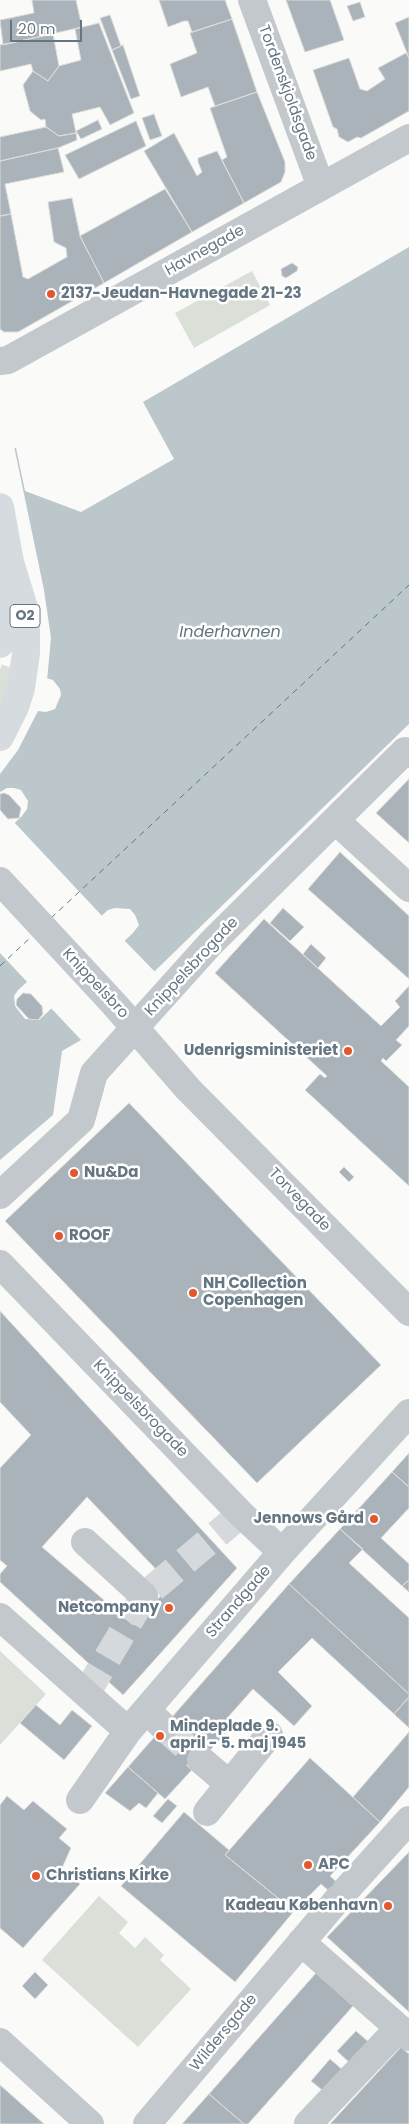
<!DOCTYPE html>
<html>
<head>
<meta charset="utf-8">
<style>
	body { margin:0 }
	#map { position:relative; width:409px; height:2124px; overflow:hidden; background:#fafaf8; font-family:Poppins,sans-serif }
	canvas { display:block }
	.scale { position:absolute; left:10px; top:20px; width:72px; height:22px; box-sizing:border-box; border:2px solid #657683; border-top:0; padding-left:6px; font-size:15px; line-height:18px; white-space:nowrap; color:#657683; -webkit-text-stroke:4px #fff; paint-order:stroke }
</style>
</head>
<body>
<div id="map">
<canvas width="409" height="2124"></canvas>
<div class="scale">20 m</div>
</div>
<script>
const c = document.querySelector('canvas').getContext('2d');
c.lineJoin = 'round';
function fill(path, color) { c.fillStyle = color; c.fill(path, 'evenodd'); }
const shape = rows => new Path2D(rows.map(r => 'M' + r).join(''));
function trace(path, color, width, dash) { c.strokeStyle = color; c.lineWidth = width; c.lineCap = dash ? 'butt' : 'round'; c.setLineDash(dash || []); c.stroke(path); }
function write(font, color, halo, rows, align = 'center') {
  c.font = font + ' Poppins,sans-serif'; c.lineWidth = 5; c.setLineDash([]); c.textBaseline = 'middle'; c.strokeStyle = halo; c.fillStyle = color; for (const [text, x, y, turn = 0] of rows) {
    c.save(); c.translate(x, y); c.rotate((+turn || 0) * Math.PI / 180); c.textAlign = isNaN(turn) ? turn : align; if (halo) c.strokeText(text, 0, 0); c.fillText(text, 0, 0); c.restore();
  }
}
const green = shape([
	[252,271,270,305,194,348,175,313],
	[14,628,20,634,0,722,0,670],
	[0,1651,46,1694,0,1745],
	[99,1896,128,1922,119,1933,135,1948,145,1937,164,1955,160,1960,191,1989,138,2047,42,1960]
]);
const water = shape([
	[409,247,409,724,88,1036,62,1051,53,1115,0,1160,0,837,22,816,27,809,28,801,21,790,14,788,7,788,0,792,0,774,18,750,38,711,46,712,55,709,61,695,60,689,53,680,0,664,0,447,16,448,25,491,81,512,174,459,143,402],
	[115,908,130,909,135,915,139,925,133,933,39,1020,25,1019,15,1006,14,996,18,990,108,910]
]);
const pier = shape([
	[0,445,14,446,44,590,51,638,47,680,0,664],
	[13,821,104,918,29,984,0,953,0,833],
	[123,939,156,973,83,1042,50,1007]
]);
const ferry = shape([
	[51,918,409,585],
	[0,966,32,936]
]);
const building = shape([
	[32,0,76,0,82,27,3,45,0,20,34,13,32,0],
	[159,0,225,0,232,19,192,32,188,21,184,21,168,27,159,0],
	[286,0,330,0,344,40,305,52,286,0],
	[360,2,365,17,353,21,347,6,360,2],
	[110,15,121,46,112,50,100,18,110,15],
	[409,17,409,58,395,23,409,17],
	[232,19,257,92,215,106,208,87,181,97,170,64,197,53,190,33,232,19],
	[99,23,134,113,110,125,100,107,72,114,76,133,59,136,46,127,45,119,41,120,30,111,23,85,33,71,48,81,59,66,81,60,75,29,99,23],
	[53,34,59,66,48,81,33,71,31,64,0,71,0,45,53,34],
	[123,45,140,96,131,99,112,50,123,45],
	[406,53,409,58,409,111,361,138,357,137,348,142,339,137,337,129,333,127,313,70,349,58,360,89,367,91,385,79,378,68,406,53],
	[257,92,285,162,285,172,281,182,244,203,222,160,227,157,210,108,257,92],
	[154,114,162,136,150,140,142,118,154,114],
	[98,120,102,129,81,139,76,131,98,120],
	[136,121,146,146,79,179,65,155,136,121],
	[46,127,59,136,76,133,77,140,58,148,0,161,0,137,46,127],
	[174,133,197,176,202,172,198,162,198,158,217,151,244,203,192,232,144,151,174,133],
	[58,148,64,172,5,184,11,214,0,216,0,161,58,148],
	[165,189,192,232,104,283,80,236,165,189],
	[72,198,80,236,104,283,18,332,4,332,0,329,0,216,11,214,23,277,28,279,67,257,66,248,54,242,48,202,72,198],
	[292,263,298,267,297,271,286,278,282,276,281,269,292,263],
	[409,779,409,843,376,813,409,779],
	[4,793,9,795,21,808,19,818,8,819,0,810,0,794,4,793],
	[340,852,409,916,409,979,308,889,340,852],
	[283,908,304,927,290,941,270,923,283,908],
	[264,919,381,1026,400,1007,395,1001,409,986,409,1026,396,1040,402,1045,386,1061,383,1058,381,1061,409,1087,409,1186,305,1090,320,1074,325,1078,327,1076,215,973,264,919],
	[311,944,326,958,318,968,303,954,311,944],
	[23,993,31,994,42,1006,43,1014,38,1020,29,1019,16,1005,17,999,23,993],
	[129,1103,381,1365,257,1483,5,1221,129,1103],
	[344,1167,354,1177,349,1182,339,1172,344,1167],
	[0,1311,237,1568,123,1695,0,1582,0,1574,7,1566,0,1560,0,1468,31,1435,0,1402,0,1311],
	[87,1497,171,1585,133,1625,42,1547,87,1497],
	[409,1453,409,1487,392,1472,409,1453],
	[392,1472,409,1487,409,1508,381,1538,409,1564,409,1580,402,1586,340,1529,392,1472],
	[340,1529,363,1549,349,1563,409,1618,409,1694,289,1584,340,1529],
	[409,1580,409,1592,402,1586,409,1580],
	[289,1584,409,1694,409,1697,394,1714,312,1638,278,1672,312,1706,294,1726,253,1689,228,1717,236,1722,165,1799,128,1767,289,1584],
	[409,1697,409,1728,394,1714,409,1697],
	[36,1705,60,1725,72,1710,92,1726,64,1760,20,1723,36,1705],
	[409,1732,409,1787,380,1822,353,1797,409,1732],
	[310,1758,380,1822,330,1876,360,1903,352,1911,321,1884,294,1911,225,1855,310,1758],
	[128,1767,158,1793,146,1808,139,1803,130,1811,105,1793,128,1767],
	[7,1796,24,1810,33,1801,67,1829,59,1838,71,1848,62,1868,80,1884,23,1948,0,1928,0,1805,7,1796],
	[168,1799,177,1806,162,1823,153,1816,168,1799],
	[184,1812,229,1850,225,1855,294,1911,235,1982,121,1886,184,1812],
	[409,1852,409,2012,327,1937,409,1852],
	[35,1972,48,1985,35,1999,22,1986,35,1972],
	[316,1973,353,2006,248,2124,244,2124,209,2094,316,1973],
	[356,2031,371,2044,352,2065,337,2051,356,2031],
	[401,2047,409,2054,409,2124,330,2124,401,2047],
	[330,2059,345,2072,327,2094,311,2081,330,2059],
	[0,2085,44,2124,0,2124,0,2085],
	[209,2094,244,2124,182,2124,209,2094]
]);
const minorTunnel = shape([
	[86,1694,144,1596,241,1514],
	[164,1727,201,1760]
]);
const minor = shape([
	[252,0,321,187],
	[0,361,8,360,409,138],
	[336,821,409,888],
	[0,881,115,1005,188,1089,409,1312],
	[0,1195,81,1120,94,1073,211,943,405,751,409,754],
	[0,1264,241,1514,282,1552],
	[85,1542,144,1596],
	[0,1617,128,1731],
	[146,1710,164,1727],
	[201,1760,229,1784],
	[80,1800,128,1731,282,1552,409,1413],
	[207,1812,269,1735],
	[346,1890,409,1820],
	[301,1942,409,2037],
	[0,2042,90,2124],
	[147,2124,338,1899],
	[308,2124,399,2028]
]);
const major = shape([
	[0,507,10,562,25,611,26,631,26,653,21,688,15,707,0,737],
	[0,644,9,574]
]);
const markers = [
	[51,294,5,"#e4572e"],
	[348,1051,5,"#e4572e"],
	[74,1173,5,"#e4572e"],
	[59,1236,5,"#e4572e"],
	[193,1293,5,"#e4572e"],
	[374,1519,5,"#e4572e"],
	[169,1608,5,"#e4572e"],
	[160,1736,5,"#e4572e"],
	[308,1865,5,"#e4572e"],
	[36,1876,5,"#e4572e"],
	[388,1906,5,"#e4572e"]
];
const shields = [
	[25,616,30]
];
const shieldNames = [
	["O2",25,616]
];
const streetNames = [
	["Tordenskjoldsgade",287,93,70],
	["Havnegade",205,251,-29],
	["Knippelsbrogade",192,967,-47],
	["Knippelsbro",95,984,47],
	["Torvegade",299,1200,46],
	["Knippelsbrogade",140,1409,46],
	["Strandgade",239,1602,-49],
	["Wildersgade",224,2033,-50]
];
const poiNames = [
	["2137-Jeudan-Havnegade 21-23",61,294],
	["Udenrigsministeriet",338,1051,"right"],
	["Nu&Da",84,1173],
	["ROOF",69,1236],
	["NH Collection",203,1284],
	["Copenhagen",203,1301],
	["Jennows Gård",364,1519,"right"],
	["Netcompany",159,1608,"right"],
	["Mindeplade 9.",170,1727],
	["april - 5. maj 1945",170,1744],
	["APC",318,1865],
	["Christians Kirke",46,1876],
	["Kadeau København",378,1906,"right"]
];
const waterNames = [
	["Inderhavnen",230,633]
];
fill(green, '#dadfd7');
fill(water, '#bbc7cb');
fill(pier, '#fafaf8');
trace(ferry, '#60757c', 1, [6, 5]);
fill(building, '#aab3b9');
trace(building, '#dcdcda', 1);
trace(minorTunnel, '#d5d9db', 28, [28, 14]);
trace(minor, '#c3c8cc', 28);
trace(major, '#d6dbdf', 28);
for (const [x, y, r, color] of markers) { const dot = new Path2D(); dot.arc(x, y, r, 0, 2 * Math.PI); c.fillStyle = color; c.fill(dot); trace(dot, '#fff', 2); }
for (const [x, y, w] of shields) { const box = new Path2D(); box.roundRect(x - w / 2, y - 11.5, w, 23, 4); c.fillStyle = '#fff'; c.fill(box); trace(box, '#657683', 1); }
write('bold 14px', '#657683', null, shieldNames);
write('15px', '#657683', '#fff', streetNames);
write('bold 15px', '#657683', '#fff', poiNames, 'left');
write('italic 16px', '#60757c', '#fff', waterNames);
</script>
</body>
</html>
